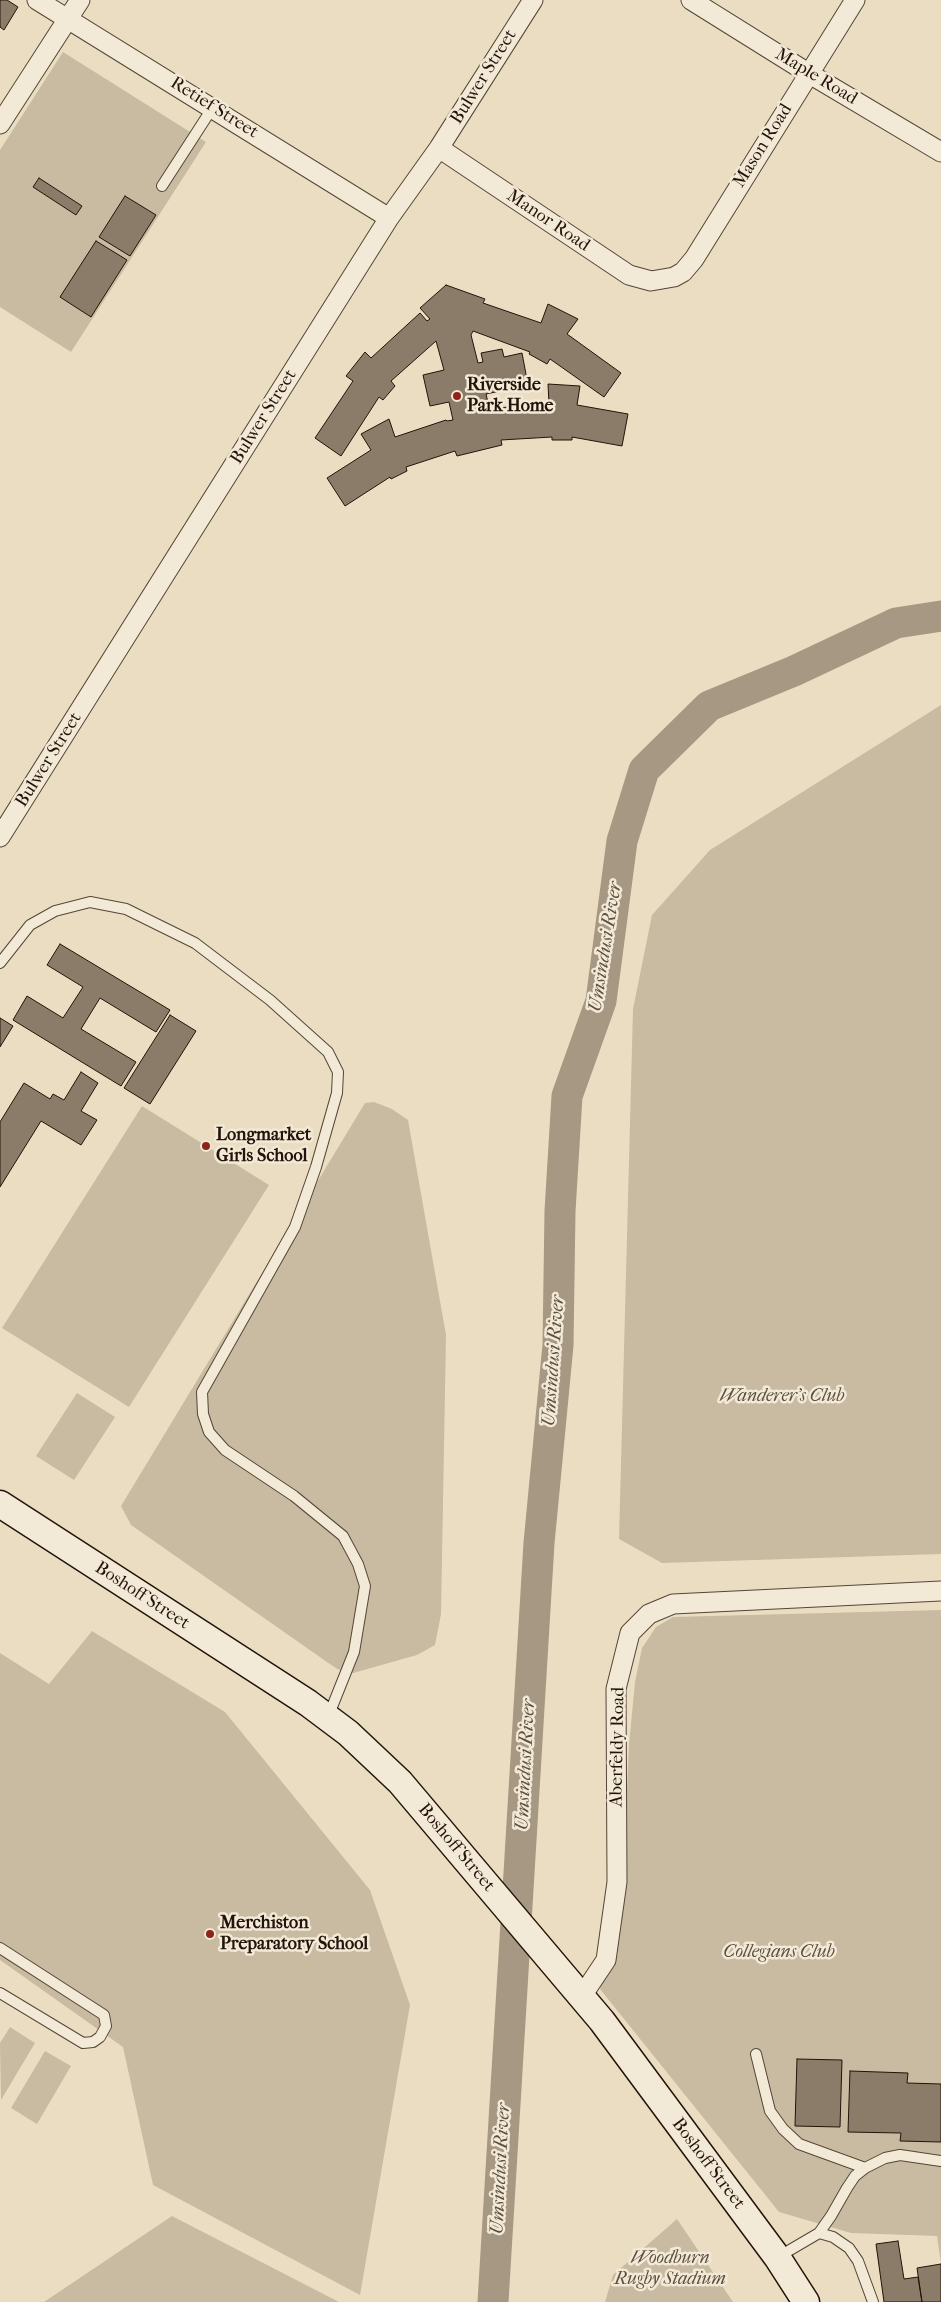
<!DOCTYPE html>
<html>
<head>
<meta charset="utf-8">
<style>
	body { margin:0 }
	canvas { display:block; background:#ebddc2 }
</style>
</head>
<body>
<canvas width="941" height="2302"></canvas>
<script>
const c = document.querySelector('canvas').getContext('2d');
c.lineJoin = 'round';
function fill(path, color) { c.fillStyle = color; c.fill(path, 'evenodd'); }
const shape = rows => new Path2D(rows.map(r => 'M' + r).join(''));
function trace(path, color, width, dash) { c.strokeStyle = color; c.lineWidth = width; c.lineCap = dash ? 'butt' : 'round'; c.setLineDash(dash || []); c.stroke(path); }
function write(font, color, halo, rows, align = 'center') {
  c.font = font + ' "IM FELL French Canon",serif'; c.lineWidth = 5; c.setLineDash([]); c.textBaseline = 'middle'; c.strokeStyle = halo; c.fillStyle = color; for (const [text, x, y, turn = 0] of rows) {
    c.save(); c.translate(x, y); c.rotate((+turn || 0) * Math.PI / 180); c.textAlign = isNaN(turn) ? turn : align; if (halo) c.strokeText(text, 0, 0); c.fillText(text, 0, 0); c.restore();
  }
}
const green = shape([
	[63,52,206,142,71,352,0,307,0,150],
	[941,705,941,1554,662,1563,619,1539,633,1009,652,915,710,850],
	[374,1102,392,1109,408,1120,446,1335,441,1614,435,1645,417,1655,353,1673,337,1669,131,1525,121,1506,365,1103],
	[142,1106,269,1185,129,1407,2,1328],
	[77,1393,115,1417,74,1480,36,1456],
	[941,1610,941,2263,937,2236,851,2233,779,2212,600,1989,621,1922,629,1745,635,1682,642,1648,656,1627,673,1617],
	[92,1631,225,1712,370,1890,410,2005,360,2295,153,2185,123,2047,0,1960,0,1653,49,1684],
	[10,2027,35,2043,1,2100,0,2043],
	[45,2051,71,2066,37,2124,11,2108],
	[172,2216,339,2302,44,2302],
	[677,2219,733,2302,605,2302,613,2275]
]);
const river = shape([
	[493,2302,539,1543,558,1345,560,1211,567,1096,601,1001,622,841,644,770,709,706,794,671,896,623,941,616]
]);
const building = shape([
	[0,0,7,0,18,7,4,30,0,27,0,0],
	[39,178,82,206,76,215,33,187,39,178],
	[125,196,156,215,130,256,99,237,125,196],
	[96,241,127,260,91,317,60,297,96,241],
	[446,285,485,299,483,303,541,323,548,304,578,319,567,334,621,373,604,397,550,359,547,364,529,354,530,352,473,331,471,335,478,363,483,362,481,353,502,349,504,357,522,353,528,385,486,394,490,411,496,410,496,408,549,404,548,384,580,386,577,405,628,414,622,446,572,437,572,440,552,440,552,437,501,440,502,445,457,456,455,451,406,467,407,471,391,479,390,477,345,506,327,478,371,450,361,434,389,419,395,437,446,420,447,421,453,420,449,402,430,406,423,375,444,370,436,341,391,381,395,386,383,400,379,397,341,456,315,438,353,381,346,376,365,352,371,358,420,313,427,321,430,319,420,308,446,285],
	[60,944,170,1010,156,1032,100,998,81,1029,136,1062,121,1086,13,1020,27,996,63,1018,83,987,47,965,60,944],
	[170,1015,196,1031,150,1104,124,1088,170,1015],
	[0,1018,13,1026,0,1047,0,1018],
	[81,1072,98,1083,81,1111,97,1120,81,1145,41,1121,0,1187,0,1122,24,1083,50,1099,53,1094,64,1100,81,1072],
	[797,2059,842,2060,840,2127,795,2126,797,2059],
	[850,2071,908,2073,907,2083,941,2084,941,2142,900,2141,901,2133,848,2132,850,2071],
	[898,2241,904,2279,918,2277,922,2302,884,2302,876,2244,898,2241],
	[941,2264,941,2302,922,2302,917,2268,941,2264]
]);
const lane = shape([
	[162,186,213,107],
	[0,963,30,925,55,911,90,902,126,909,195,943,270,1000,328,1052,338,1072,337,1093,316,1167,295,1227,202,1392,203,1414,209,1432,225,1450,294,1496,343,1536,358,1564,365,1586,354,1652,328,1717],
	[0,1948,104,2015,106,2026,100,2037,93,2042,83,2043,0,1993],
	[756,2054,770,2111,783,2129,799,2144,865,2168],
	[819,2233,833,2237,849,2248,858,2261,873,2302],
	[778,2257,819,2233,831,2216,847,2188,855,2176,865,2168,885,2158,900,2155,941,2161]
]);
const street = shape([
	[37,0,389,218],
	[691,0,808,73,941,152],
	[0,124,80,0],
	[439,148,629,275,651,281,674,277,683,272,694,259,855,0],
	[0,837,389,218,439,148,533,0],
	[582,1996,606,1960,617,1882,616,1689,630,1633,649,1614,673,1604,941,1591]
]);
const secondary = shape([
	[0,1504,308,1703,348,1733,400,1782,602,2021,777,2257,806,2302]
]);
const markers = [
	[457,396,5,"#8f2418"],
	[206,1146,5,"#8f2418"],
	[210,1934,5,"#8f2418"]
];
const streetNames = [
	["Bulwer Street",484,77,-58],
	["Maple Road",816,77,31],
	["Retief Street",214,108,32],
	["Mason Road",763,146,-58],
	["Manor Road",548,221,34],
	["Bulwer Street",264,417,-58],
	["Bulwer Street",49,760,-58],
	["Boshoff Street",142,1596,33],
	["Aberfeldy Road",618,1747,-89],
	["Boshoff Street",456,1848,50],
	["Boshoff Street",708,2164,53]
];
const poiNames = [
	["Riverside",467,386],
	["Park Home",467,407],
	["Longmarket",216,1136],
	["Girls School",216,1157],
	["Merchiston",220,1924],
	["Preparatory School",220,1945]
];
const parkNames = [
	["Wanderer's Club",782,1397],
	["Collegians Club",779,1953],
	["Woodburn",670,2259],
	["Rugby Stadium",670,2280]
];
const waterNames = [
	["Umsindusi River",606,947,-81],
	["Umsindusi River",554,1361,-86],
	["Umsindusi River",526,1765,-87],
	["Umsindusi River",501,2169,-87]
];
fill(green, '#c9bba2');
trace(river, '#a79883', 31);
fill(building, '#8b7c69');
trace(building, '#231308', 1);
trace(lane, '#554636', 12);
trace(street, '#554636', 21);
trace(secondary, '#231308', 29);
trace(lane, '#f2e9d7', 10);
trace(street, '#f2e9d7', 19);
trace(secondary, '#f2e9d7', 26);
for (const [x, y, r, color] of markers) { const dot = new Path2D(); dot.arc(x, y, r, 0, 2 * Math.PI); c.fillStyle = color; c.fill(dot); trace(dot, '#f2e9d7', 2); }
write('18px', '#231308', '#f2e9d7', streetNames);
write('bold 18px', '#231308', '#f2e9d7', poiNames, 'left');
write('italic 18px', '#5d4e3e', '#f2e9d7', parkNames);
write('italic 19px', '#5e4f3f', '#f2e9d7', waterNames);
</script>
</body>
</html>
